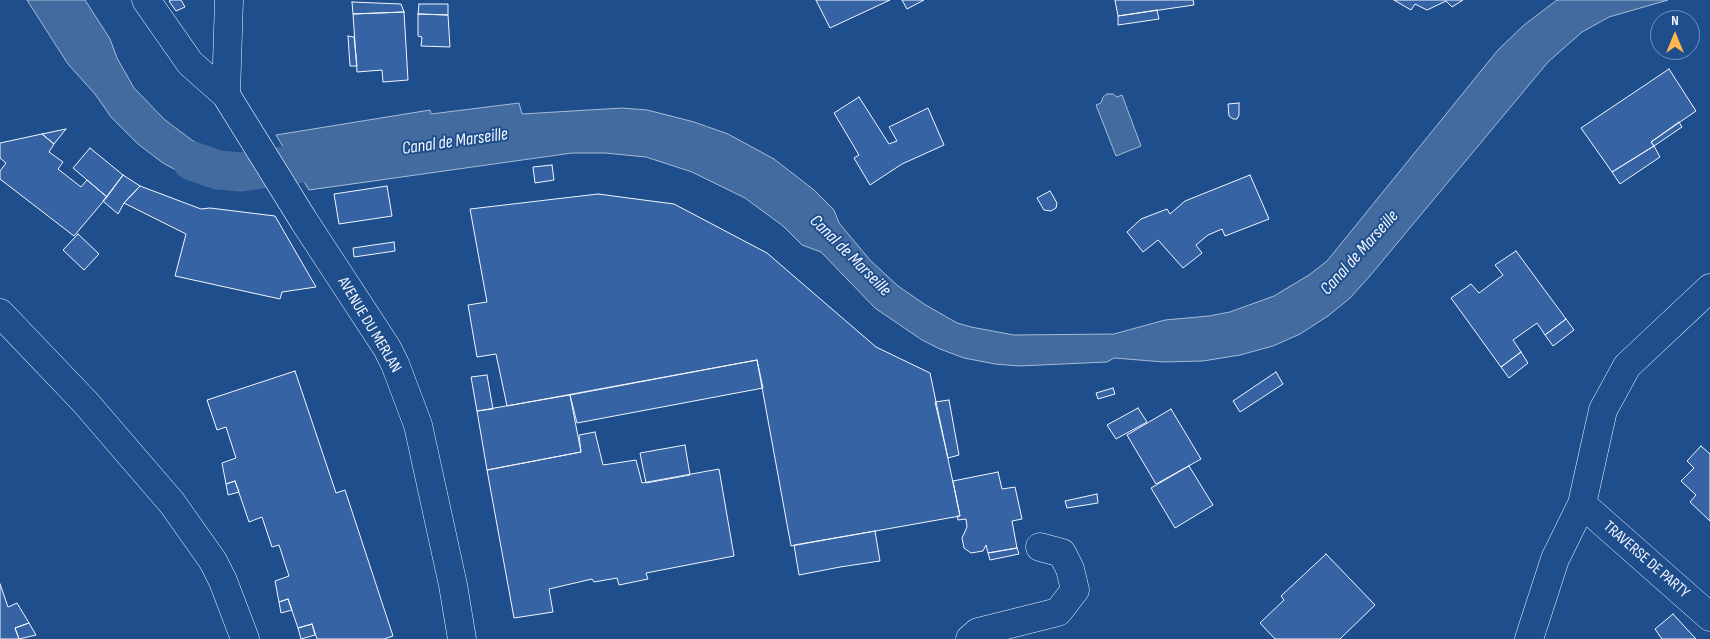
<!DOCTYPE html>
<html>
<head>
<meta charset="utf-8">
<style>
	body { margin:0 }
	#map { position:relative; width:1710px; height:639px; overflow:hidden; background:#1f4e8c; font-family:"Sofia Sans Condensed",sans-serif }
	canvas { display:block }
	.north { position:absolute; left:1650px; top:10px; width:50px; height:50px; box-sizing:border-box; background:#1f4e8c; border:1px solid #7391ba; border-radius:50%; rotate:0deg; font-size:14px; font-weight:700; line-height:20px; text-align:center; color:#f2f6ff }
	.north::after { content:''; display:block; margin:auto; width:18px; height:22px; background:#ffb74d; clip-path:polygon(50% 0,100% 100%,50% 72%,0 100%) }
</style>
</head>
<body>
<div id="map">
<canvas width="1710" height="639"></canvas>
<div class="north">N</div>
</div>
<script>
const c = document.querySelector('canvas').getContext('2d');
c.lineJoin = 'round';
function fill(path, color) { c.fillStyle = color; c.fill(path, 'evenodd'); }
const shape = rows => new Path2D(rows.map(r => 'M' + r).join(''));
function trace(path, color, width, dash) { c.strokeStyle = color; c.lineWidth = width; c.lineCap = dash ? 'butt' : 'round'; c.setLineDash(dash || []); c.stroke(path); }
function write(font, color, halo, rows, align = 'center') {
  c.font = font + ' "Sofia Sans Condensed",sans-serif'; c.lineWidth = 4; c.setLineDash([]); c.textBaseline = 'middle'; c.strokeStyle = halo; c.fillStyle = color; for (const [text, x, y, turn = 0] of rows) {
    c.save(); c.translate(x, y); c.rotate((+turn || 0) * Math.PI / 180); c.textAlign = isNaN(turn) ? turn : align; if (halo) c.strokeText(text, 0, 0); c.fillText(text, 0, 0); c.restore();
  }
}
const water = shape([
	[27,0,85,0,110,39,117,58,134,88,165,120,193,141,214,151,238,155,248,188,221,186,187,176,163,163,138,144,111,117,95,94,68,64,27,0],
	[1557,0,1668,0,1609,17,1582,32,1548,62,1369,277,1350,298,1328,316,1300,334,1273,346,1240,355,1203,361,1164,362,1114,358,1107,362,1019,366,995,364,964,358,940,349,922,340,875,308,821,252,802,245,783,226,745,198,692,172,646,157,605,153,572,153,309,190,276,135,430,110,431,114,519,103,522,114,622,108,647,110,667,115,694,122,728,134,774,159,814,190,834,210,839,223,870,260,898,286,924,304,957,323,971,327,1014,335,1114,334,1165,320,1209,316,1230,312,1274,296,1309,275,1327,261,1498,50,1524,25,1557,0],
	[1107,94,1113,94,1117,97,1122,95,1141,146,1116,156,1096,105,1101,103,1103,97,1107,94]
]);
const canal = shape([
	[192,161,218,170,241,172,345,157]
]);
const building = shape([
	[171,0,181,0,185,7,176,11,169,1,171,0],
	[816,0,890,0,830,28,816,0],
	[902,0,924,0,907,9,902,0],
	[1115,0,1193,0,1194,5,1118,16,1115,0],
	[1394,0,1463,0,1452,7,1446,1,1427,10,1415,4,1411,10,1394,0],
	[352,2,401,4,404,12,353,14,352,2],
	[419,4,448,4,448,15,418,14,419,4],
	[1157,10,1159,19,1118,25,1118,16,1157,10],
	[404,12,408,80,383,82,382,70,357,72,353,14,404,12],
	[418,14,448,15,450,47,421,46,422,37,418,36,418,14],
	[348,36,354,37,357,66,350,66,348,36],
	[1669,69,1696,111,1651,142,1654,146,1612,172,1581,128,1669,69],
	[859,97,889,144,897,141,889,127,928,108,944,145,902,164,870,185,854,158,859,155,834,113,859,97],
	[1239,103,1239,115,1237,119,1233,119,1229,116,1228,104,1239,103],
	[1679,122,1682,127,1654,146,1651,142,1679,122],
	[66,129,54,144,42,134,66,129],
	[42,134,54,144,49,152,63,162,58,169,81,187,87,180,107,197,74,236,0,179,0,171,6,163,0,158,0,143,42,134],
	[1654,146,1660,157,1620,184,1612,172,1654,146],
	[90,148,123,175,107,197,73,168,90,148],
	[552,165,554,180,535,183,533,167,552,165],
	[123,175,140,186,124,203,118,214,103,201,123,175],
	[1250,175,1269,219,1225,236,1222,229,1208,235,1196,245,1202,253,1183,268,1158,240,1143,252,1127,232,1141,219,1167,209,1170,214,1185,201,1250,175],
	[140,186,201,209,210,208,275,216,316,287,282,292,280,299,175,276,186,234,124,203,140,186],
	[387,186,392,216,339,224,334,194,387,186],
	[1050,191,1057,203,1056,208,1051,211,1044,210,1037,198,1050,191],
	[598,194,674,204,767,253,876,347,930,373,960,516,791,546,757,360,507,406,496,354,477,357,468,305,487,302,470,209,598,194],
	[78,234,99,254,84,270,63,250,78,234],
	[394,242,395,251,354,257,353,248,394,242],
	[1516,251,1566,319,1545,335,1537,323,1513,340,1521,352,1501,367,1451,298,1471,284,1479,293,1503,275,1495,265,1516,251],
	[1566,319,1574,330,1553,346,1545,335,1566,319],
	[1521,352,1528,363,1509,378,1501,367,1521,352],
	[757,360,763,388,577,423,570,395,757,360],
	[295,371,336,493,345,490,393,636,384,639,317,639,312,624,298,628,288,599,279,602,275,581,289,576,279,545,272,547,262,517,249,522,235,481,226,484,222,463,236,458,226,427,217,430,207,400,295,371],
	[1276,372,1283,384,1240,412,1233,401,1276,372],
	[487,375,493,409,477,411,471,377,487,375],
	[1113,388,1115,394,1098,399,1096,393,1113,388],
	[570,395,581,452,487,470,477,411,570,395],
	[949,400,959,455,948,458,935,402,949,400],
	[1138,408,1147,422,1116,439,1107,425,1138,408],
	[1171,409,1201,459,1156,484,1127,435,1171,409],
	[595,432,603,465,636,460,642,483,719,469,734,556,646,573,648,579,619,585,617,578,594,582,592,579,549,589,553,612,514,618,487,470,581,452,579,435,595,432],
	[685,445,690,475,646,483,640,453,685,445],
	[1701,446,1710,454,1710,521,1690,502,1696,495,1681,481,1694,468,1687,461,1701,446],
	[1189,466,1213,505,1175,528,1151,488,1189,466],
	[998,472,1002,489,1015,487,1022,519,1012,521,1017,548,988,553,986,545,983,551,971,553,964,548,962,538,967,527,966,519,958,520,957,516,960,516,953,481,998,472],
	[235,481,239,492,228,495,226,484,235,481],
	[1097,494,1098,503,1067,508,1065,501,1097,494],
	[875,531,880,561,840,567,799,575,794,545,875,531],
	[1017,548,1019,554,990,560,988,553,1017,548],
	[1326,554,1375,605,1340,639,1275,639,1260,623,1284,600,1281,596,1326,554],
	[0,584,8,607,17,603,29,623,15,628,19,639,0,639,0,584],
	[288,599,292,610,281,613,279,602,288,599],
	[1673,614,1696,639,1662,639,1655,629,1673,614],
	[29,623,36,635,19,639,15,628,29,623],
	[312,624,315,635,301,639,298,628,312,624]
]);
const minor = shape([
	[146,0,190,63,226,95,304,221,387,348,395,364,418,425,453,585,462,639],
	[226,95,229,0],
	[0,313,85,402,172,503,213,561,223,581,245,639],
	[1582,504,1710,617],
	[970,639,978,632,1058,612,1075,590,1070,569,1062,553,1040,547],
	[1529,639,1555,559,1582,504,1603,410,1627,366,1710,288]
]);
const streetNames = [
	["AVENUE DU MERLAN",369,325,59],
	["TRAVERSE DE PARTY",1646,560,41]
];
const waterNames = [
	["Canal de Marseille",455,142,-8],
	["Canal de Marseille",1360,253,-48],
	["Canal de Marseille",850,256,45]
];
fill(water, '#446ba0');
trace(water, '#a8bbd7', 1);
trace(canal, '#446ba0', 39);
fill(building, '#3563a3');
trace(building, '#f2f6ff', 1);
trace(minor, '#f2f6ff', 29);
trace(minor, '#1f4e8c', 28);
write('16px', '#f2f6ff', '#1f4e8c', streetNames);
write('italic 18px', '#f2f6ff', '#1f4e8c', waterNames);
</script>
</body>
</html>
